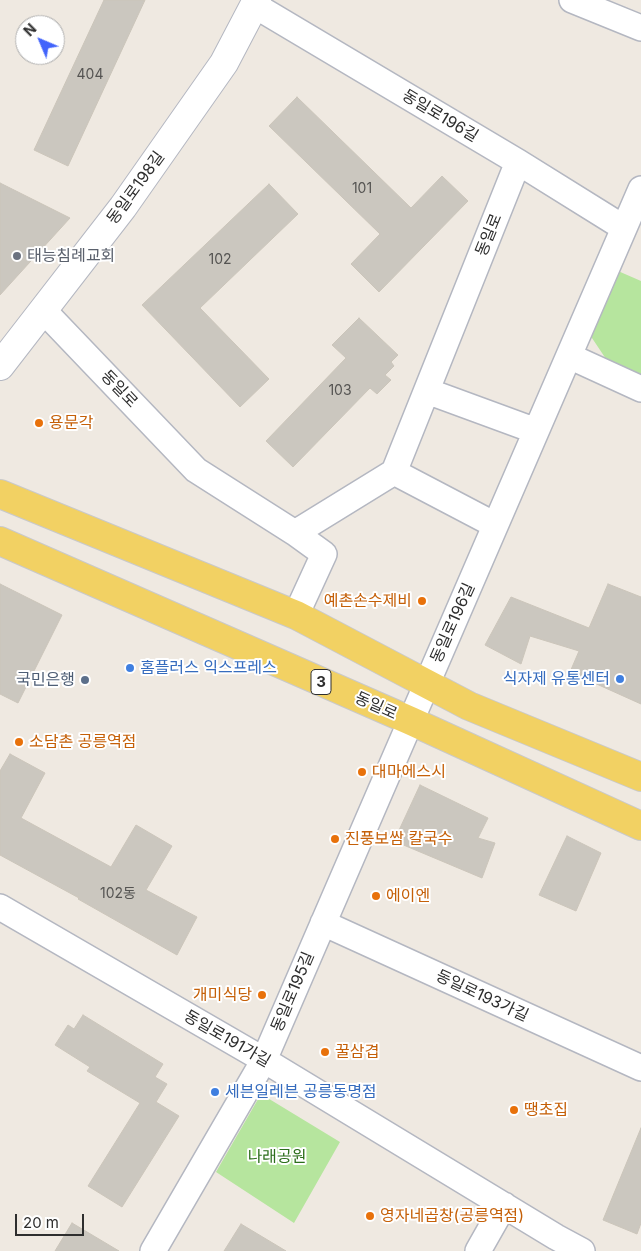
<!DOCTYPE html>
<html>
<head>
<meta charset="utf-8">
<style>
	body { margin:0 }
	#map { position:relative; width:641px; height:1251px; overflow:hidden; background:#efe9e1; font-family:Inter,sans-serif }
	canvas { display:block }
	.north { position:absolute; left:15px; top:15px; width:50px; height:50px; box-sizing:border-box; background:#fff; border:1px solid #ababab; border-radius:50%; rotate:315deg; font-size:14px; font-weight:700; line-height:20px; text-align:center; color:#2e2e2e }
	.north::after { content:''; display:block; margin:auto; width:18px; height:22px; background:#4264fb; clip-path:polygon(50% 0,100% 100%,50% 72%,0 100%) }
	.scale { position:absolute; left:15px; top:1214px; width:69px; height:22px; box-sizing:border-box; border:2px solid #2e2e2e; border-top:0; padding-left:6px; font-size:15px; line-height:18px; white-space:nowrap; color:#2e2e2e; -webkit-text-stroke:4px #fff; paint-order:stroke }
</style>
</head>
<body>
<div id="map">
<canvas width="641" height="1251"></canvas>
<div class="north">N</div>
<div class="scale">20 m</div>
</div>
<script>
const c = document.querySelector('canvas').getContext('2d');
c.lineJoin = 'round';
function fill(path, color) { c.fillStyle = color; c.fill(path, 'evenodd'); }
const shape = rows => new Path2D(rows.map(r => 'M' + r).join(''));
function trace(path, color, width, dash) { c.strokeStyle = color; c.lineWidth = width; c.lineCap = dash ? 'butt' : 'round'; c.setLineDash(dash || []); c.stroke(path); }
function write(font, color, halo, rows, align = 'center') {
  c.font = font + ' Inter,"Noto Sans KR",sans-serif'; c.lineWidth = 4; c.setLineDash([]); c.textBaseline = 'middle'; c.strokeStyle = halo; c.fillStyle = color; for (const [text, x, y, turn = 0] of rows) {
    c.save(); c.translate(x, y); c.rotate((+turn || 0) * Math.PI / 180); c.textAlign = isNaN(turn) ? turn : align; if (halo) c.strokeText(text, 0, 0); c.fillText(text, 0, 0); c.restore();
  }
}
const green = shape([
	[618,271,641,281,641,381,612,368,590,335],
	[261,1094,340,1142,294,1223,216,1172]
]);
const building = shape([
	[104,0,145,0,68,166,34,150,104,0],
	[297,97,411,208,442,176,468,201,379,292,351,264,380,234,269,126,297,97],
	[0,183,70,218,0,295,0,183],
	[269,184,298,214,200,308,269,379,240,407,142,305,269,184],
	[359,318,398,355,391,362,394,366,385,375,391,380,377,394,370,388,293,467,266,441,346,358,332,345,359,318],
	[0,584,62,615,18,703,0,694,0,584],
	[608,584,641,597,641,704,570,672,579,651,530,636,521,664,485,645,511,597,589,628,608,584],
	[10,754,45,773,21,818,111,867,136,825,172,846,146,890,197,917,177,955,78,899,79,898,0,855,0,771,10,754],
	[420,785,488,818,478,838,495,843,482,878,394,841,420,785],
	[567,836,601,853,576,911,539,895,567,836],
	[83,1015,163,1064,155,1077,167,1084,156,1102,179,1116,122,1207,88,1186,140,1103,87,1071,90,1067,55,1045,68,1025,74,1029,83,1015],
	[641,1128,641,1223,637,1234,603,1220,641,1128],
	[72,1223,119,1251,55,1251,72,1223],
	[241,1224,286,1251,224,1251,241,1224]
]);
const minor = shape([
	[572,0,641,28],
	[254,5,518,162,624,228],
	[43,310,196,470,295,533,394,472,518,162],
	[569,356,641,389],
	[427,391,536,431],
	[394,472,495,525],
	[295,533,324,554,296,615],
	[0,907,264,1060,556,1237,582,1251],
	[323,923,641,1068],
	[153,1251,264,1060,641,189],
	[478,1251,504,1205]
]);
const tertiary = shape([
	[0,366,123,207,224,63,257,0]
]);
const primary = shape([
	[0,494,296,615,469,706,641,777],
	[0,541,411,721,641,826]
]);
const markers = [
	[17,256,5,"#6b7280"],
	[39,423,5,"#e8710a"],
	[422,601,5,"#e8710a"],
	[130,668,5,"#3f7fe0"],
	[620,679,5,"#3f7fe0"],
	[85,680,5,"#5c6f8a"],
	[19,742,5,"#e8710a"],
	[362,772,5,"#e8710a"],
	[335,839,5,"#e8710a"],
	[376,896,5,"#e8710a"],
	[262,995,5,"#e8710a"],
	[325,1052,5,"#e8710a"],
	[215,1092,5,"#3f7fe0"],
	[514,1110,5,"#e8710a"],
	[370,1216,5,"#e8710a"]
];
const numberNames = [
	["404",90,75],
	["101",362,189],
	["102",220,260],
	["103",340,391],
	["102동",118,894]
];
const shields = [
	[321,682,20]
];
const shieldNames = [
	["3",321,682]
];
const streetNames = [
	["동일로196길",440,116,31],
	["동일로198길",136,188,-54],
	["동일로",489,235,-68],
	["동일로",119,389,46],
	["동일로196길",453,623,-66],
	["동일로",376,706,24],
	["동일로195길",293,992,-67],
	["동일로193가길",482,996,25],
	["동일로191가길",227,1039,30]
];
const worshipNames = [
	["태능침례교회",27,256]
];
const foodNames = [
	["용문각",49,423],
	["예촌손수제비",412,601,"right"],
	["소담촌 공릉역점",29,742],
	["대마에스시",372,772],
	["진풍보쌈 칼국수",345,839],
	["에이엔",386,896],
	["개미식당",252,995,"right"],
	["꿀삼겹",335,1052],
	["땡초집",524,1110],
	["영자네곱창(공릉역점)",380,1216]
];
const shopNames = [
	["홈플러스 익스프레스",140,668],
	["식자제 유통센터",610,679,"right"],
	["세븐일레븐 공릉동명점",225,1092]
];
const serviceNames = [
	["국민은행",75,680]
];
const parkNames = [
	["나래공원",277,1157]
];
fill(green, '#b6e59e');
fill(building, '#cbc7bf');
trace(building, '#cbc5ba', 1);
trace(minor, '#b4b7c1', 28);
trace(tertiary, '#b4b7c1', 30);
trace(primary, '#c9c9c9', 30);
trace(minor, '#fff', 25);
trace(tertiary, '#fff', 28);
trace(primary, '#f2d163', 28);
for (const [x, y, r, color] of markers) { const dot = new Path2D(); dot.arc(x, y, r, 0, 2 * Math.PI); c.fillStyle = color; c.fill(dot); trace(dot, '#fff', 2); }
write('14px', '#555452', null, numberNames);
for (const [x, y, w] of shields) { const box = new Path2D(); box.roundRect(x - w / 2, y - 12.5, w, 25, 4); c.fillStyle = '#fff'; c.fill(box); trace(box, '#2e2e2e', 1); }
write('bold 15px', '#2e2e2e', null, shieldNames);
write('16px', '#2e2e2e', '#fff', streetNames);
write('16px', '#5b616d', '#fff', worshipNames, 'left');
write('16px', '#c56008', '#fff', foodNames, 'left');
write('16px', '#366cbe', '#fff', shopNames, 'left');
write('16px', '#4e5e75', '#fff', serviceNames, 'right');
write('16px', '#2c6e1b', '#fff', parkNames);
</script>
</body>
</html>
